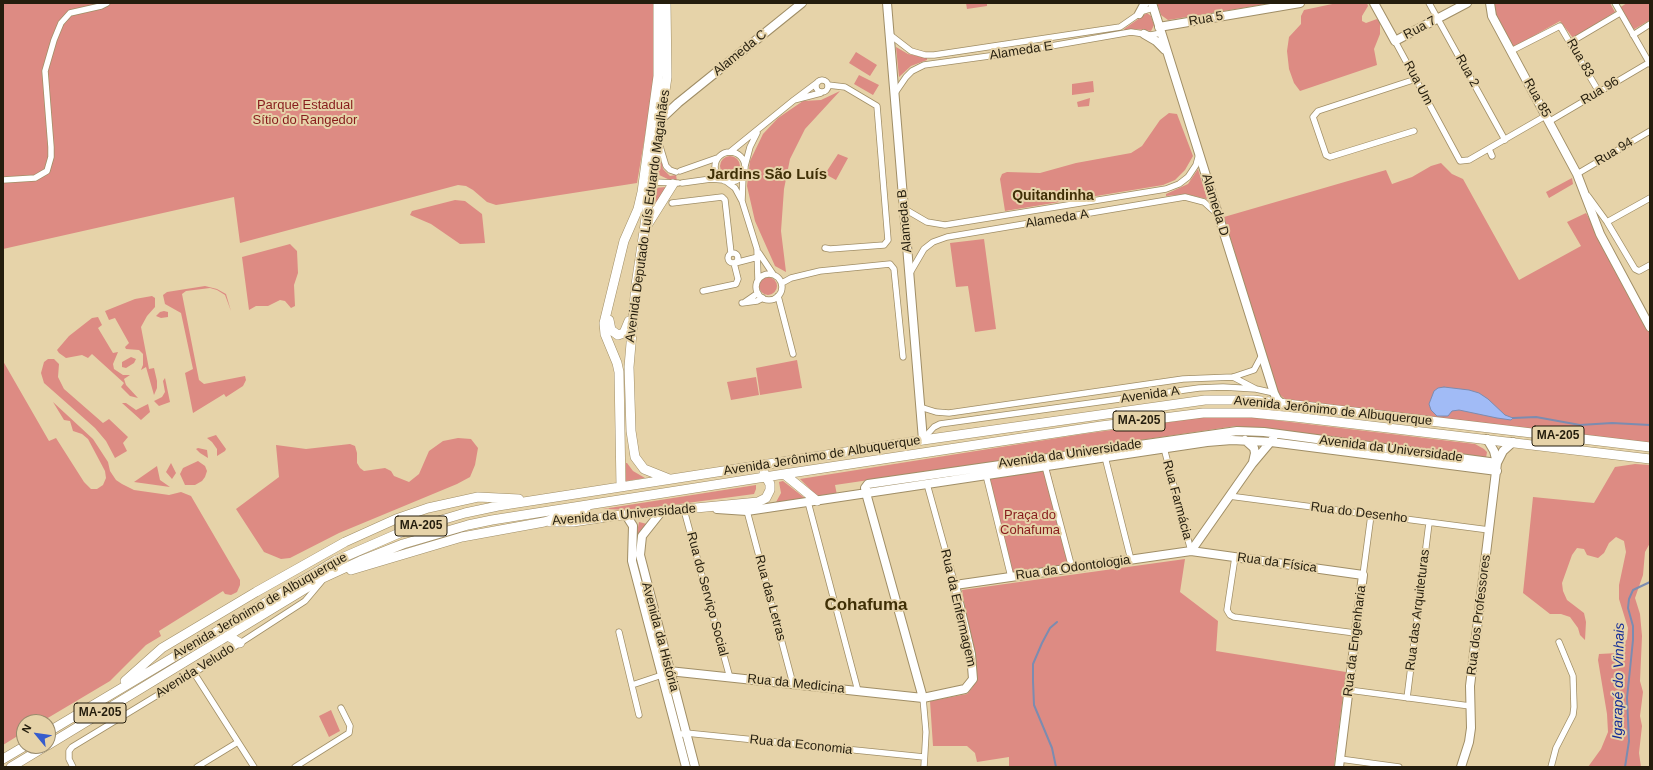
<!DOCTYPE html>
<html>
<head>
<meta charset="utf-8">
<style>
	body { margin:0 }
	#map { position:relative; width:1653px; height:770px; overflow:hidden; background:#e6d3a9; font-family:Arial,sans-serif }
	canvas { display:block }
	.frame { position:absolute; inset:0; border:4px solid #241d0d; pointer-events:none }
	.north { position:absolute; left:16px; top:714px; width:40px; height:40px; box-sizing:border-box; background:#e6d3a9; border:1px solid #988a6b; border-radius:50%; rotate:299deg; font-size:11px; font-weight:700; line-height:16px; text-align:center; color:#241d0d }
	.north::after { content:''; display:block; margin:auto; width:14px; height:18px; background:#365ccd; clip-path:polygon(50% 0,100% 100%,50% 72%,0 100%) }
</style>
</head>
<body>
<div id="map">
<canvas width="1653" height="770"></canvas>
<div class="frame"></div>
<div class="north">N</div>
</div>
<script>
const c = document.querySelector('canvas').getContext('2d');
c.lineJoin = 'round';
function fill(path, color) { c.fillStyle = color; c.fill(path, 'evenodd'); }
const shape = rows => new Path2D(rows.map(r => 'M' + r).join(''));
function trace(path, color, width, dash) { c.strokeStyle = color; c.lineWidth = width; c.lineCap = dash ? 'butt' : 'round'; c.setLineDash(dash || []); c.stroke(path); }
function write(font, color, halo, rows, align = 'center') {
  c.font = font + ' Arial,sans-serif'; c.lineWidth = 4; c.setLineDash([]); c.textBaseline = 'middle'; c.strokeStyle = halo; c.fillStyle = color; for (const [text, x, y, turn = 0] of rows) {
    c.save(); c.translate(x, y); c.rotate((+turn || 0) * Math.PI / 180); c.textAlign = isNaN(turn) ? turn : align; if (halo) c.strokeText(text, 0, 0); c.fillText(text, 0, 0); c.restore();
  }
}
const green = shape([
	[3,3,653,3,653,88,637,183,496,205,487,202,473,190,466,186,458,185,240,243,234,197,3,249],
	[966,3,987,3,987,6,967,9],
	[1157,3,1273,3,1168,20,1161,15],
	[1337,3,1367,3,1368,6,1362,16,1362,21,1366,23,1377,19,1380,21,1380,34,1374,49,1377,65,1300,91,1294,83,1289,69,1287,51,1289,37,1301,24,1301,16,1304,10],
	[1494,3,1610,3,1615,12,1573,38,1560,21,1512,48,1494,15],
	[1627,3,1650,3,1650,20,1633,30,1619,8],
	[1147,13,1151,16,1154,25,1151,31,1136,29,1125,31,1124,29],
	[896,47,908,54,927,58,927,60,911,66,899,77],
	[856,52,877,65,870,76,849,63],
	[859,75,879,85,873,95,854,84],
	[1093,81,1094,92,1072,95,1072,84],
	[840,91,805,129,790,159,784,189,781,231,786,272,775,266,755,221,747,186,750,161,763,134,778,118,803,101,821,100],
	[1090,98,1089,106,1078,107,1077,102],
	[1169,113,1177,114,1193,156,1185,170,1175,180,1163,185,1005,211,1000,179,1002,174,1007,172,1040,173,1076,163,1131,153,1142,146,1160,120],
	[838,154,848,158,836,180,825,174],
	[660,155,663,169,670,176,676,175,677,181,672,181,657,174],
	'720 166a10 10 0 1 1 20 0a10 10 0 1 1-20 0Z',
	[1441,163,1452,174,1463,179,1519,280,1581,246,1567,222,1586,213,1650,325,1650,444,1285,399,1279,394,1275,385,1224,217,1386,170,1392,184,1412,177,1431,166],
	[1198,169,1207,199,1186,194,1166,196,1166,194,1188,184],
	[1572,178,1573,184,1549,198,1546,192],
	[666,187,667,188,650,218,655,188],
	[455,200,465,201,482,214,485,243,460,244,431,224,410,215,412,211],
	[984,239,996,329,975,332,968,286,956,287,950,243],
	[290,244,297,251,298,273,294,285,295,306,291,308,285,301,280,300,268,306,256,306,249,310,242,257],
	'759 286a9 9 0 1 1 18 0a9 9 0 1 1-18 0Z',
	[205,286,217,289,226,294,231,311,225,295,217,290,210,288,186,291,182,294,199,380,204,384,245,376,246,380,243,386,226,397,224,394,193,413,185,373,193,369,181,313,165,304,163,295,167,292],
	[152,296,155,298,155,307,147,316,141,327,149,369,154,368,157,381,157,388,154,395,146,367,141,370,143,365,143,354,139,350,126,349,125,347,129,343,115,318,109,320,105,311,135,299],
	[164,311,168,312,168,317,161,318,156,316,160,312],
	[98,317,102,325,98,328,113,353,118,352,113,364,114,369,123,375,130,375,124,379,126,385,138,398,130,396,121,387,124,383,92,354,88,358,82,355,66,358,59,353,57,350,69,336,92,318],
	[131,357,136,359,134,363,126,368,122,367,122,362],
	[48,359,54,359,59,364,58,377,64,389,103,423,109,419,128,437,123,443,127,451,115,458,106,441,95,428,44,383,41,373,44,362],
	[797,360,802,388,760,395,756,368],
	[3,361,49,441,56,438,84,482,91,489,97,489,103,485,106,478,105,471,88,439,82,434,73,431,70,421,64,420,53,402,93,439,108,462,110,471,116,480,122,484,134,490,169,495,181,492,191,496,240,580,240,585,237,592,231,595,225,594,223,591,159,631,161,636,146,645,110,681,41,722,24,722,24,732,3,745],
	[756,377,759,395,731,400,727,382],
	[165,378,170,402,159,406,154,401,162,397,165,392,163,381],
	[122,403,126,403,136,410,148,404,150,412,141,420],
	[1240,416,1475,444,1484,449,1487,452,1486,458,1236,426,835,485,837,495,818,497,800,479,1083,434,1205,417],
	[216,435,226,449,225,451,217,456,217,449,212,442,207,438],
	[1280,437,1488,464,1488,466,1278,440],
	[458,438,471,439,478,448,475,465,470,477,457,484,339,533,290,558,281,559,264,552,236,509,279,477,276,445,306,449,350,444,355,446,357,453,357,463,360,468,364,471,385,468,391,471,394,476,409,482,419,474,429,451,443,441],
	[198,448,207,450,208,458,200,453,196,449],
	[198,461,205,466,207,471,205,477,202,481,195,485,185,485,180,474,183,468],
	[171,463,176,473,172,479,166,472],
	[626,463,627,463,633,471,645,478,626,481],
	[1635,464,1650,465,1650,543,1645,552,1643,575,1635,598,1640,614,1642,636,1640,681,1643,692,1640,716,1642,726,1639,753,1641,767,1588,767,1601,749,1608,732,1607,714,1598,660,1599,654,1618,653,1627,639,1628,628,1619,599,1619,585,1626,552,1624,541,1616,537,1609,543,1604,553,1598,558,1587,555,1584,549,1577,548,1572,555,1562,583,1563,591,1567,600,1584,613,1586,622,1585,640,1580,635,1578,628,1570,617,1561,614,1550,614,1523,593,1533,497,1594,503,1615,467],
	[157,466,160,480,170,487,134,482],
	[1049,467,1072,569,1012,578,989,476],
	[783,481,806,499,775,504,781,493,779,482],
	[756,485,756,489,754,494,635,510,603,509],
	[639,522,647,524,638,543,637,558,680,727,678,727,637,570,634,549],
	[1185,559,1180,592,1218,621,1216,651,1346,672,1334,767,1009,767,1009,757,977,762,975,753,967,746,933,746,930,701,967,694,972,688,977,676,962,590],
	[331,710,340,731,329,737,319,716]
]);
const water = shape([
	[1444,387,1469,390,1479,393,1488,399,1505,415,1513,418,1511,420,1497,418,1459,410,1452,411,1448,416,1437,416,1431,410,1429,404,1434,391,1438,388,1444,387]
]);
const stream = shape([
	[1513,418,1536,417,1580,425,1612,423,1650,425],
	[1056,767,1052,748,1034,705,1033,681,1033,664,1042,643,1050,628,1057,622],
	[1625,767,1629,741,1627,698,1633,640,1633,626,1628,608,1629,599,1633,590,1650,582]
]);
const street = shape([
	[1429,3,1505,140],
	[1615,3,1650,64],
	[889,34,911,51,925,55,934,55,1120,27,1143,11,1153,8],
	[1633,35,1650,24],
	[1395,41,1460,161,1469,160,1547,115],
	[1571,42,1620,13],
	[1511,51,1560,26,1599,92],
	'816 86a6 6 0 1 1 12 0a6 6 0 1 1-12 0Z',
	[818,82,794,100,821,93],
	[895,93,906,77,912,71,924,65,1011,53,1131,32,1151,35,1161,33],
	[1550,121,1650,62],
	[1414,131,1330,157,1326,155,1313,117,1318,111,1416,79],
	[659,143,666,166,670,170,676,172],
	[1489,149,1492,156],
	[730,152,794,100],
	'715 167a15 15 0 1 1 30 0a15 15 0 1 1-30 0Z',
	[745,166,750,147,757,133],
	[680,171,717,158],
	[1577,174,1650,131],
	[3,180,35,178,47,171,51,157,51,147,45,71,54,40,61,23,70,13,101,6,107,3],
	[652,182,678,183],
	[727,182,735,188,742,201,743,175],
	[682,183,711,179,723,180],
	[1588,196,1607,222,1635,269,1639,271,1650,265],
	[742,201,757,249,758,280],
	[672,203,722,197,725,200,731,253],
	[903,208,927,222,945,225,1166,189,1179,184,1188,177,1196,165,1199,154],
	[1607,222,1650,198],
	[825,248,830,249,884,245,888,240,877,106,845,87,828,85],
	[759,253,773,274],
	'728 258a5 5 0 1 1 10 0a5 5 0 1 1-10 0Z',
	[735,263,758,257],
	[910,273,924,249,933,242,947,237,1185,197,1204,202,1217,214],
	'756 287a13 13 0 1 1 26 0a13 13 0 1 1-26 0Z',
	[782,283,791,278,820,271,890,264,894,269,903,357],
	[703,291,736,284,738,279,734,263],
	[778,296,793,354],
	[745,302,758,293],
	[742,303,757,301,763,298],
	[1233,377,1256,389,1274,393],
	[920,407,936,412,949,413,1183,379,1233,377,1254,370,1262,355],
	[923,439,934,427,940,424,1199,388,1223,387,1256,389],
	[1164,448,1191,551],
	[1105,457,1131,560],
	[1045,466,1072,568],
	[986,475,1011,577],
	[927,484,955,585],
	[1229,496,1489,530],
	[808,502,858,691],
	[684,510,730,678],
	[747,511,793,684],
	[1235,557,1227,610,1230,615,1234,617,1355,633],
	[1363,575,1371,515],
	[619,632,639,715],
	[194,673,254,767],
	[632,685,662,675],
	[1349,690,1470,706],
	[923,698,926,732,924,767],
	[1407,698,1429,523],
	[678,735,686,733,924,757],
	[1340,759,1399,767],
	[73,767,69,759,69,751,72,747,194,673,305,601,321,582],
	[197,767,238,742],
	[295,767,349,733,350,726,341,708],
	[1551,767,1556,748,1573,715,1574,707,1573,676,1559,642]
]);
const secondary = shape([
	[887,3,923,440],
	[1152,3,1274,393,1277,399,1282,404],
	[1374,3,1395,41,1467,3],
	[1490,3,1492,16,1577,174,1600,234,1650,327],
	[1139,14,1145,3],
	[1159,27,1300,3],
	[1144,34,1156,41,1165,50],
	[661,119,678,103,802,3],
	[1245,440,1254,448,1255,453,1253,462],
	[1497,463,1503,451,1513,442],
	[717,509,747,511,1207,442,1232,440,1271,442,1497,471],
	[661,512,642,536,640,555,695,767],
	[626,515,633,526,632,561,686,767],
	[1191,551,1252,464,1273,439],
	[669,671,923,698,965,689,973,679,971,654,955,585,1191,551,1363,575,1339,767],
	[923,698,866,493,865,488,868,484,1237,431,1264,432,1497,463],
	[1461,767,1469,742,1471,728,1470,686,1497,463,1494,451,1487,439]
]);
const primary = shape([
	[666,3,667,77,636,285,629,367,631,431,635,457,644,469,669,479],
	[646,227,673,184],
	[609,320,611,330,618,335,624,333,629,321],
	[784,474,817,501],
	[621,487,619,372,617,363,605,334,604,323,624,241,638,209,642,192,658,76,658,3],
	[550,522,573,522,613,516,758,502,766,498,770,490,770,484,764,473],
	[351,570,462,537,544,522,586,509],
	[228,636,240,643],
	[125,681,162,648,256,592,345,542,396,519,428,508,478,497,519,499],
	[48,732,335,561,404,531,465,513,498,506,923,440,1205,400,1253,400,1650,447],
	[48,745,323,578,360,561,403,544,468,525,492,520,784,474,1101,426,1203,413,1252,413,1295,417,1650,459],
	[3,759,25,746],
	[11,767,46,746]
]);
const shields = [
	[1139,421,52],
	[1558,436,52],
	[421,526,52],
	[100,713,52]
];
const shieldNames = [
	["MA-205",1139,421],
	["MA-205",1558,436],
	["MA-205",421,526],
	["MA-205",100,713]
];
const streetNames = [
	["Rua 5",1206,19,-10],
	["Rua 7",1420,28,-28],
	["Alameda E",1021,51,-9],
	["Alameda C",740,53,-39],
	["Rua 83",1580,58,60],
	["Rua 2",1467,71,61],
	["Rua Um",1418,83,62],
	["Rua 96",1600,91,-31],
	["Rua 85",1537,98,61],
	["Rua 94",1614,152,-31],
	["Alameda D",1215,205,73],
	["Avenida Deputado Luís Eduardo Magalhães",648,216,-82],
	["Alameda A",1057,219,-9],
	["Alameda B",905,221,-95],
	["Avenida A",1150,395,-8],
	["Avenida Jerônimo de Albuquerque",1333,411,6],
	["Avenida da Universidade",1391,449,7],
	["Avenida da Universidade",1070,454,-8],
	["Avenida Jerônimo de Albuquerque",822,456,-9],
	["Rua Farmácia",1177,500,75],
	["Rua do Desenho",1359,513,7],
	["Avenida da Universidade",624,515,-5],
	["Rua da Física",1277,563,8],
	["Rua da Odontologia",1073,568,-8],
	["Rua do Serviço Social",707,594,75],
	["Rua das Letras",770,598,75],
	["Avenida Jerônimo de Albuquerque",260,606,-30],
	["Rua da Enfermagem",958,608,77],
	["Rua das Arquiteturas",1418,610,-83],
	["Rua dos Professores",1479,615,-83],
	["Avenida da História",660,637,75],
	["Rua da Engenharia",1355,641,-83],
	["Avenida Veludo",195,671,-32],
	["Rua da Medicina",796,684,6],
	["Rua da Economia",801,745,6]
];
const parkNames = [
	["Parque Estadual",305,105],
	["Sítio do Rangedor",305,120],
	["Praça do",1030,515],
	["Cohafuma",1030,530]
];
const neighbourhoodNames = [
	["Quitandinha",1053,196]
];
const waterNames = [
	["Igarapé do Vinhais",1619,681,-89]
];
const quarterNames = [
	["Jardins São Luís",767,175]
];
const districtNames = [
	["Cohafuma",866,605]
];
fill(green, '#dd8b83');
fill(water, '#a1bbf6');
trace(water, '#7c8cb0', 1);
trace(stream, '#7c8cb0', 2);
trace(street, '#a08e66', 7);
trace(secondary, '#a08e66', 10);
trace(primary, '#a08e66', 10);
trace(street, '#fff', 5.5);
trace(secondary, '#fff', 8);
trace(primary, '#fff', 9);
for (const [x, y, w] of shields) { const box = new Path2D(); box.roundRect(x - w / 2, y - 10, w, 20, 3); c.fillStyle = '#e6d3a9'; c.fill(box); trace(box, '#241d0d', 1); }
write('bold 12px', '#241d0d', null, shieldNames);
write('13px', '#241d0d', '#e6d3a9', streetNames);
write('13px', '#871c1c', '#e6d3a9', parkNames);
write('bold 14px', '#3f2f06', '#e6d3a9', neighbourhoodNames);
write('italic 14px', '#112b97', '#e6d3a9', waterNames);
write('bold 15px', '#3f2f06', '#e6d3a9', quarterNames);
write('bold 17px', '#3f2f06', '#e6d3a9', districtNames);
</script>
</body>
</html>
